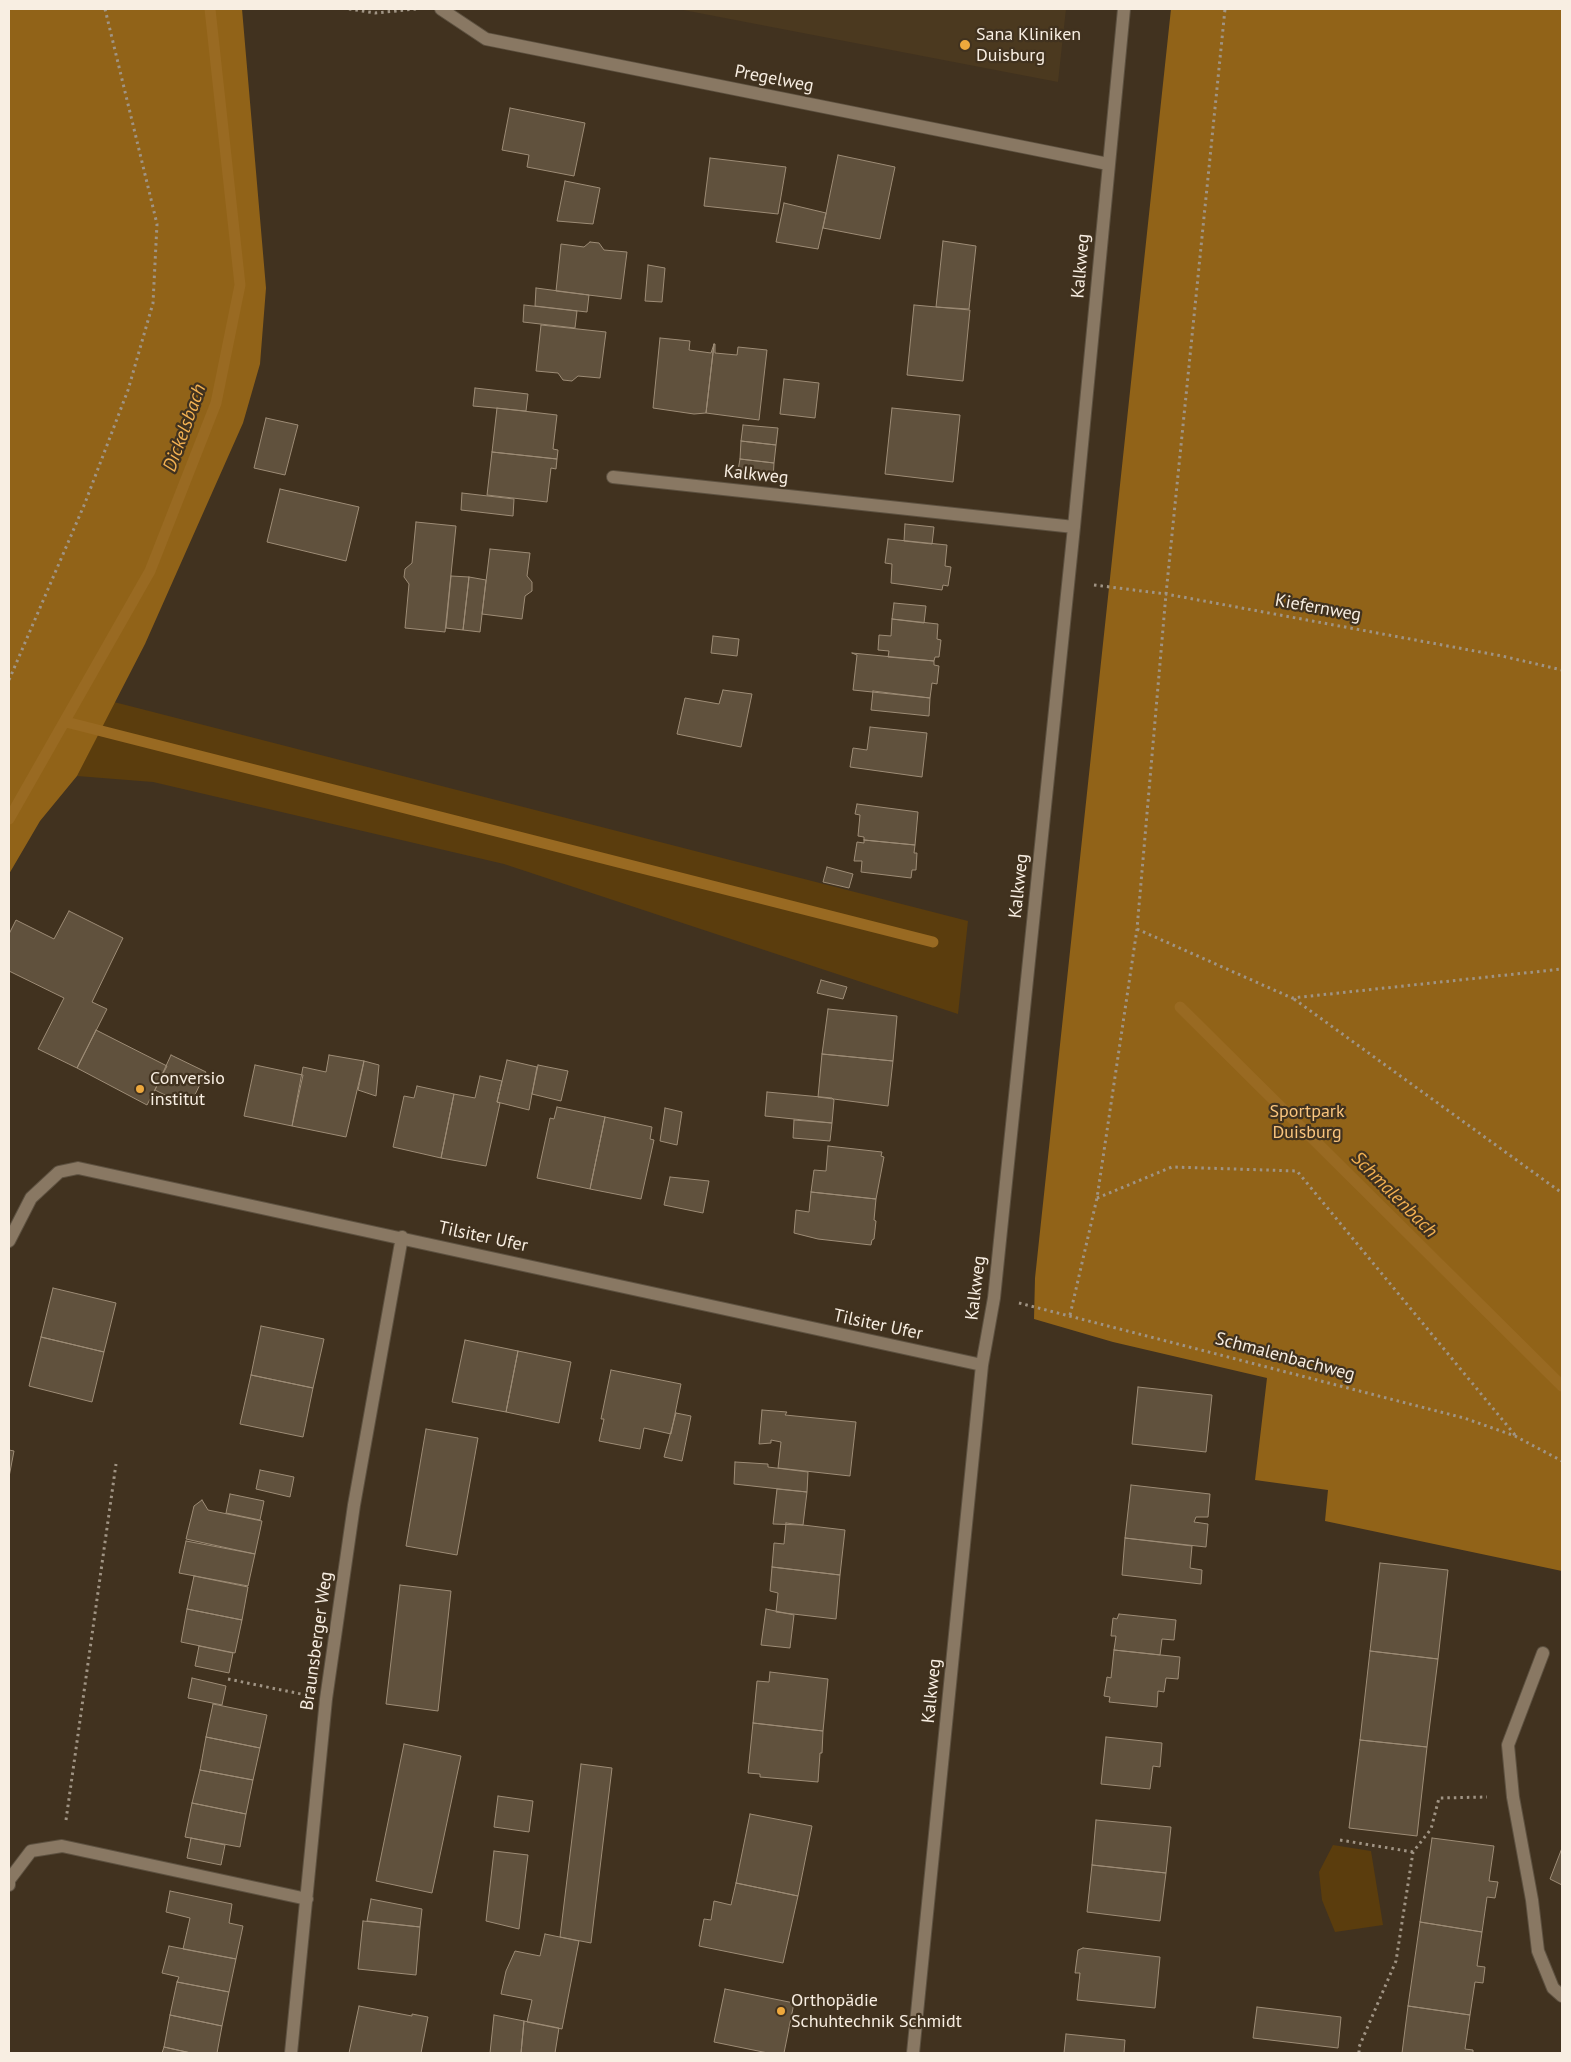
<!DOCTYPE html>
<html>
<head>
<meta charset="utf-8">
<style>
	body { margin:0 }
	#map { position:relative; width:1571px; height:2062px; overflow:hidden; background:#41321f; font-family:"PT Sans",sans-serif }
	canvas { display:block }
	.frame { position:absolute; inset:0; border:10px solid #f8eee2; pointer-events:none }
</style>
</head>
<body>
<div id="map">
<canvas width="1571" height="2062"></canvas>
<div class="frame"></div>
</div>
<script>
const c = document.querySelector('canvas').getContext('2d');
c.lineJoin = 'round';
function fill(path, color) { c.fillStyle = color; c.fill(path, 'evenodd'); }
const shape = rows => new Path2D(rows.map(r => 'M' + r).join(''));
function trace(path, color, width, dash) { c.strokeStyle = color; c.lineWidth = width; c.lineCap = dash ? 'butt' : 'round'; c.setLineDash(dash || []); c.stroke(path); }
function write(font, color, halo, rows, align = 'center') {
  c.font = font + ' "PT Sans",sans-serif'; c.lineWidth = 4.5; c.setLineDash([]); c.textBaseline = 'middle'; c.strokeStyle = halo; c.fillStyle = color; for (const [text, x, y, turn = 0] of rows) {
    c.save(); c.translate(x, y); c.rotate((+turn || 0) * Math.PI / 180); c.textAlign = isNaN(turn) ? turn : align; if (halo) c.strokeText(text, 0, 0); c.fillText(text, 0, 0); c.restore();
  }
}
const built = shape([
	[678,9,1066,9,1058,82]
]);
const green = shape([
	[114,702,968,921,958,1014,504,864,153,782,77,776],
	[1333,1845,1371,1851,1383,1925,1335,1932,1322,1900,1319,1872]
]);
const forest = shape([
	[9,9,242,9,266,288,260,364,243,423,145,644,77,776,40,821,9,874],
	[1171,9,1562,9,1562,1571,1325,1521,1328,1490,1255,1480,1267,1378,1113,1342,1034,1319,1035,1278]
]);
const stream = shape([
	[66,722,933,942],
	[9,819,150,571,216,403,240,285,210,9],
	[1180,1007,1562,1386]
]);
const building = shape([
	[510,108,585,123,574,176,527,167,529,155,502,150,510,108],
	[838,155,895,167,880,239,823,228,838,155],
	[710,158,786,167,778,214,704,206,710,158],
	[565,181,600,188,593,224,557,221,565,181],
	[784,203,826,213,818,249,776,242,784,203],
	[943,241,976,246,969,309,936,307,943,241],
	[590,242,599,243,604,250,627,252,621,299,556,291,561,244,584,247,590,242],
	[648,265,665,268,662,302,645,301,648,265],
	[536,288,589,295,587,312,535,306,536,288],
	[524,305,577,311,575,328,523,322,524,305],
	[914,305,970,310,963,381,907,375,914,305],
	[541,325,606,332,600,378,578,376,572,381,563,380,558,373,536,371,541,325],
	[660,338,690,341,689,350,711,353,714,344,706,413,694,414,653,408,660,338],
	[714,344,715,344,715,353,737,355,738,347,767,350,759,420,706,413,714,344],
	[784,379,819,383,815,418,780,414,784,379],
	[475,388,528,394,526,411,473,406,475,388],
	[497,408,557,415,553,449,558,450,557,459,492,452,497,408],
	[892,408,960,415,953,482,885,474,892,408],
	[266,418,298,425,285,475,254,468,266,418],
	[743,425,778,428,776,445,741,441,743,425],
	[741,441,776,445,774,463,740,459,741,441],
	[492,452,557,459,556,469,551,468,547,502,487,495,492,452],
	[740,459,774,463,773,480,737,476,740,459],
	[280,489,359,507,346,561,267,542,280,489],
	[462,493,514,499,513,516,461,510,462,493],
	[416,522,456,526,445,632,405,628,409,584,404,577,405,569,412,563,416,522],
	[905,524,934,527,932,544,904,541,905,524],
	[888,539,947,545,945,566,951,567,948,586,943,585,942,590,891,583,892,564,885,563,888,539],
	[490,549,530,553,527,576,532,582,532,591,525,596,522,619,482,614,490,549],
	[451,576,469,577,463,630,446,628,451,576],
	[469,577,486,580,480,632,463,630,469,577],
	[894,603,926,606,924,623,892,619,894,603],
	[892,619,938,624,937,639,941,640,939,657,935,657,934,661,888,657,889,651,878,650,879,635,891,636,892,619],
	[713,636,739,639,737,656,711,653,713,636],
	[852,653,934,661,934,665,939,666,937,684,932,683,930,698,853,690,857,655,852,653],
	[723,690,752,694,741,747,677,734,685,698,719,704,723,690],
	[873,691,930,698,929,716,871,710,873,691],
	[870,727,927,733,922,777,850,767,853,748,867,750,870,727],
	[857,804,918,812,915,845,864,840,864,837,858,836,860,815,855,814,857,804],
	[864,840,915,845,914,853,917,853,916,870,912,870,911,878,861,872,862,861,854,861,857,842,864,843,864,840],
	[827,867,853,874,849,888,823,882,827,867],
	[69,911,123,938,92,1002,107,1009,77,1068,38,1049,64,998,9,971,9,934,16,920,54,939,69,911],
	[821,980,847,987,843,999,817,993,821,980],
	[828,1009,897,1016,893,1061,822,1054,828,1009],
	[96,1030,167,1066,147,1105,77,1068,96,1030],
	[822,1054,893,1061,888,1106,818,1097,822,1054],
	[171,1055,206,1072,189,1107,155,1090,171,1055],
	[329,1055,364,1061,346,1137,292,1126,303,1067,326,1072,329,1055],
	[507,1060,537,1067,529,1110,497,1102,507,1060],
	[364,1061,379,1065,376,1096,358,1090,364,1061],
	[255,1065,303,1075,292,1126,244,1116,255,1065],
	[538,1065,568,1071,561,1101,532,1094,538,1065],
	[480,1076,502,1081,497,1102,500,1103,486,1166,441,1158,454,1094,475,1098,480,1076],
	[417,1086,454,1094,441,1158,393,1147,404,1096,414,1098,417,1086],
	[767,1092,832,1098,834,1100,832,1123,765,1116,767,1092],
	[557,1107,605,1117,590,1189,537,1178,550,1118,554,1119,557,1107],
	[665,1108,682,1112,677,1145,660,1141,665,1108],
	[605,1117,652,1127,650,1139,654,1140,641,1199,590,1189,605,1117],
	[794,1120,832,1123,830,1141,793,1138,794,1120],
	[828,1146,882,1152,881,1156,884,1157,876,1199,811,1192,814,1170,826,1171,828,1146],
	[670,1177,709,1181,703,1213,664,1205,670,1177],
	[811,1192,876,1199,874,1220,876,1221,874,1239,872,1240,871,1245,818,1239,794,1233,796,1210,809,1212,811,1192],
	[53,1288,116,1303,104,1352,41,1337,53,1288],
	[261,1326,324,1339,313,1388,251,1375,261,1326],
	[41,1337,104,1352,92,1402,29,1386,41,1337],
	[465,1340,518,1351,506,1412,452,1402,465,1340],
	[518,1351,571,1362,559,1423,506,1412,518,1351],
	[611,1370,681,1384,671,1434,644,1428,640,1449,599,1441,604,1419,601,1419,611,1370],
	[251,1375,313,1388,303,1437,240,1424,251,1375],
	[1138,1387,1212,1395,1206,1452,1132,1444,1138,1387],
	[762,1410,787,1412,785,1415,856,1422,850,1476,778,1468,781,1442,771,1440,771,1443,759,1444,762,1410],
	[676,1413,691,1416,682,1461,664,1457,676,1413],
	[426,1429,478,1438,457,1555,406,1546,426,1429],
	[9,1450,14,1451,9,1477,9,1450],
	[735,1462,768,1464,768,1467,808,1472,807,1492,734,1484,735,1462],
	[260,1470,294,1477,290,1497,256,1489,260,1470],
	[1131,1485,1210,1494,1208,1517,1196,1517,1194,1522,1208,1524,1206,1547,1125,1538,1131,1485],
	[777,1489,807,1492,803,1525,773,1524,777,1489],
	[230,1494,264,1501,260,1520,226,1513,230,1494],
	[202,1500,208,1510,262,1521,255,1554,186,1539,194,1506,202,1500],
	[786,1523,845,1530,840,1575,772,1567,774,1543,784,1544,786,1523],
	[1125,1538,1192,1546,1190,1568,1202,1570,1201,1584,1122,1575,1125,1538],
	[186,1541,255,1554,248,1586,179,1573,186,1541],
	[1380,1563,1448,1570,1438,1659,1370,1651,1380,1563],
	[772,1567,840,1575,836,1619,776,1612,778,1593,770,1591,772,1567],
	[194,1576,248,1587,242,1620,187,1609,194,1576],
	[400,1585,451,1591,438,1711,386,1704,400,1585],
	[187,1609,242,1620,235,1653,181,1642,187,1609],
	[766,1609,794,1615,790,1648,761,1645,766,1609],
	[1119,1614,1176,1620,1174,1640,1162,1639,1160,1655,1114,1650,1116,1636,1111,1636,1113,1618,1117,1619,1119,1614],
	[199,1646,233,1653,229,1673,195,1666,199,1646],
	[1114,1650,1180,1657,1178,1679,1166,1678,1164,1692,1158,1691,1157,1707,1109,1702,1110,1697,1104,1696,1107,1677,1111,1678,1114,1650],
	[1370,1651,1438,1659,1427,1747,1360,1740,1370,1651],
	[770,1672,828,1679,823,1731,753,1723,757,1681,769,1682,770,1672],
	[192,1678,226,1686,222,1705,188,1698,192,1678],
	[213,1704,267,1715,260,1748,206,1737,213,1704],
	[753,1723,823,1731,822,1753,820,1753,818,1782,760,1777,760,1774,748,1773,753,1723],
	[206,1737,260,1748,253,1780,200,1770,206,1737],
	[1106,1737,1162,1743,1160,1767,1153,1766,1150,1789,1101,1784,1106,1737],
	[1360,1740,1427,1747,1417,1836,1349,1828,1360,1740],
	[404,1744,461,1756,432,1893,376,1881,404,1744],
	[581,1764,612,1768,591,1943,560,1937,581,1764],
	[200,1770,253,1780,246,1814,192,1803,200,1770],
	[498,1796,533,1801,529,1832,494,1827,498,1796],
	[192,1803,246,1814,240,1847,185,1837,192,1803],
	[750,1814,812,1826,798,1896,736,1883,750,1814],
	[1096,1820,1171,1827,1166,1873,1092,1865,1096,1820],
	[191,1838,225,1845,221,1865,187,1858,191,1838],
	[1432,1838,1494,1846,1489,1881,1498,1882,1495,1898,1487,1897,1482,1932,1420,1922,1432,1838],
	[1562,1848,1562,1885,1550,1879,1562,1848],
	[494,1851,528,1855,519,1929,486,1921,494,1851],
	[1092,1865,1166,1873,1160,1921,1087,1912,1092,1865],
	[736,1883,798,1896,783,1963,699,1946,704,1919,711,1920,714,1901,731,1905,736,1883],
	[170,1891,232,1904,229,1923,243,1926,236,1959,183,1949,190,1918,166,1912,170,1891],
	[371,1899,422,1909,420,1927,367,1921,371,1899],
	[363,1921,420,1927,416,1975,358,1969,363,1921],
	[1420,1922,1482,1932,1477,1966,1485,1967,1483,1983,1475,1982,1470,2015,1408,2006,1420,1922],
	[545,1934,579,1941,562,2029,527,2022,532,2000,501,1994,506,1971,515,1951,540,1956,545,1934],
	[169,1946,236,1959,229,1992,177,1982,179,1977,162,1973,169,1946],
	[1083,1948,1160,1957,1155,2008,1077,2000,1080,1973,1075,1973,1078,1950,1083,1948],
	[177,1982,229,1992,222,2026,170,2015,177,1982],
	[725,1989,794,2003,784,2053,768,2053,714,2042,725,1989],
	[359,2006,412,2016,412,2014,428,2017,421,2053,349,2053,359,2006],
	[1408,2006,1470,2015,1465,2049,1473,2050,1473,2053,1402,2053,1408,2006],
	[1257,2007,1341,2017,1338,2048,1253,2038,1257,2007],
	[170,2015,222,2026,217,2053,191,2053,164,2047,170,2015],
	[494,2015,524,2021,521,2053,490,2053,494,2015],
	[524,2021,559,2028,555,2053,521,2053,524,2021],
	[1066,2034,1125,2040,1124,2053,1064,2053,1066,2034],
	[164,2047,191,2053,162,2053,164,2047]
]);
const path = shape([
	[349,9,375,13,416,9],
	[1094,585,1166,594,1502,656,1562,670],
	[9,680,85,503,128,390,153,303,157,224,105,9],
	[1137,929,1292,998,1562,969],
	[1294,999,1562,1193],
	[1097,1198,1172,1167,1297,1171,1515,1435],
	[1019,1303,1464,1418,1515,1436,1562,1461],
	[1070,1315,1097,1198,1137,929,1166,594,1225,9],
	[228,1679,301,1694],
	[66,1820,116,1464],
	[1340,1840,1413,1852],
	[1359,2053,1359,2047,1396,1961,1413,1852,1431,1829,1439,1798,1487,1797]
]);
const minor = shape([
	[441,9,486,39,1108,164],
	[613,477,1074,527],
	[9,1241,31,1198,59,1172,78,1168,982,1365],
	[1543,1653,1508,1745,1513,1797,1532,1900,1538,1951,1553,1988,1562,1996],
	[9,1885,9,1880,31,1851,62,1846,307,1899],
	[291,2053,326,1699,354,1505,402,1237],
	[913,2053,982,1365,994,1298,1074,527,1124,9]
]);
const markers = [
	[965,45,6,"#eea83c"],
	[140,1089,5,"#eea83c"],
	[781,2011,5,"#eea83c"]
];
const poiNames = [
	["Sana Kliniken",976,35],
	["Duisburg",976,56],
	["Conversio",150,1079],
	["institut",150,1100],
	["Orthopädie",791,2001],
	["Schuhtechnik Schmidt",791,2022]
];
const streetNames = [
	["Pregelweg",774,79,11],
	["Kalkweg",1081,266,-85],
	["Kalkweg",756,475,6],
	["Kiefernweg",1318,608,10],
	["Kalkweg",1019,886,-84],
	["Tilsiter Ufer",483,1237,12],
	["Kalkweg",976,1288,-83],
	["Tilsiter Ufer",878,1325,12],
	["Schmalenbachweg",1285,1357,15],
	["Braunsberger Weg",317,1641,-82],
	["Kalkweg",932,1691,-84]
];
const parkNames = [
	["Sportpark",1307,1112],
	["Duisburg",1307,1133]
];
const waterNames = [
	["Dickelsbach",185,428,-70],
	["Schmalenbach",1394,1195,45]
];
fill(built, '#4b391f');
fill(green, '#5b3d0d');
fill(forest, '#916318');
trace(stream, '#996a22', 11);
fill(building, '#60513d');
trace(building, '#9d8c76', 1);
trace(minor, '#5d5140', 14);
trace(path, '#a09484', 3, [2.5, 4]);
trace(minor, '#897863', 12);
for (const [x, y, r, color] of markers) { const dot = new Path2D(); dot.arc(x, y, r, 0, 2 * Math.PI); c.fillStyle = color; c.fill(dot); trace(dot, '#41321f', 2); }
write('18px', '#f8eee2', '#41321f', poiNames, 'left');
write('18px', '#f8eee2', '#41321f', streetNames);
write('18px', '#fac57e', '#41321f', parkNames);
write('italic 19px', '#f3b152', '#41321f', waterNames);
</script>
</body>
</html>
